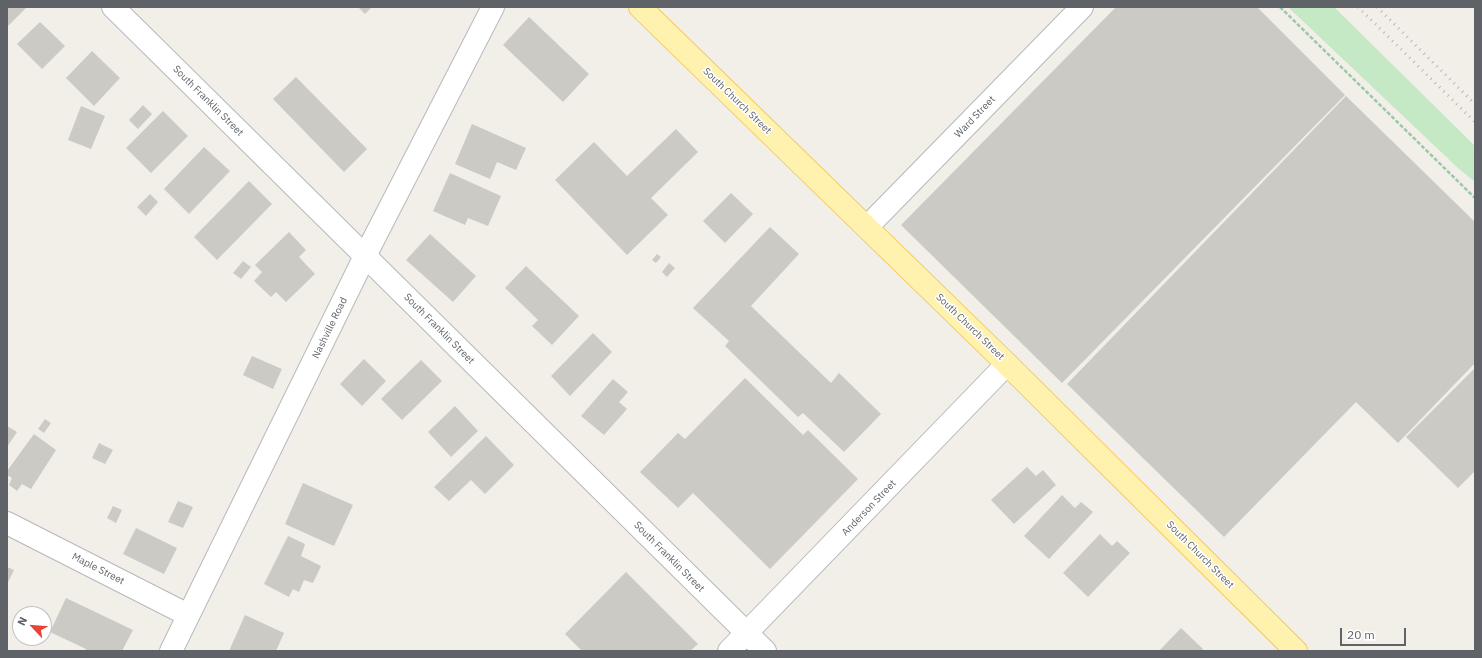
<!DOCTYPE html>
<html>
<head>
<meta charset="utf-8">
<style>
	body { margin:0 }
	#map { position:relative; width:1482px; height:658px; overflow:hidden; background:#f1efe8; font-family:"IBM Plex Sans",sans-serif }
	canvas { display:block }
	.frame { position:absolute; inset:0; border:8px solid #5f6368; pointer-events:none }
	.north { position:absolute; left:12px; top:606px; width:40px; height:40px; box-sizing:border-box; background:#fff; border:1px solid #bfc1c3; border-radius:50%; rotate:296deg; font-size:11px; font-weight:700; line-height:16px; text-align:center; color:#5f6368 }
	.north::after { content:''; display:block; margin:auto; width:14px; height:18px; background:#ea4335; clip-path:polygon(50% 0,100% 100%,50% 72%,0 100%) }
	.scale { position:absolute; left:1340px; top:628px; width:66px; height:18px; box-sizing:border-box; border:2px solid #5f6368; border-top:0; padding-left:5px; font-size:12px; line-height:14px; white-space:nowrap; color:#5f6368; -webkit-text-stroke:3px #fff; paint-order:stroke }
</style>
</head>
<body>
<div id="map">
<canvas width="1482" height="658"></canvas>
<div class="frame"></div>
<div class="north">N</div>
<div class="scale">20 m</div>
</div>
<script>
const c = document.querySelector('canvas').getContext('2d');
c.lineJoin = 'round';
function fill(path, color) { c.fillStyle = color; c.fill(path, 'evenodd'); }
const shape = rows => new Path2D(rows.map(r => 'M' + r).join(''));
function trace(path, color, width, dash) { c.strokeStyle = color; c.lineWidth = width; c.lineCap = dash ? 'butt' : 'round'; c.setLineDash(dash || []); c.stroke(path); }
function write(font, color, halo, rows, align = 'center') {
  c.font = font + ' "IBM Plex Sans",sans-serif'; c.lineWidth = 3; c.setLineDash([]); c.textBaseline = 'middle'; c.strokeStyle = halo; c.fillStyle = color; for (const [text, x, y, turn = 0] of rows) {
    c.save(); c.translate(x, y); c.rotate((+turn || 0) * Math.PI / 180); c.textAlign = isNaN(turn) ? turn : align; if (halo) c.strokeText(text, 0, 0); c.fillText(text, 0, 0); c.restore();
  }
}
const green = shape([
	[1288,7,1334,7,1475,146,1475,182,1458,168]
]);
const building = shape([
	[7,7,27,7,7,27],
	[358,7,372,7,365,14],
	[1116,7,1257,7,1345,95,1062,383,901,225],
	[529,17,589,74,563,102,503,45],
	[40,22,65,46,42,69,17,44],
	[92,51,120,78,94,106,66,78],
	[296,77,367,149,344,172,273,99],
	[1346,96,1475,222,1475,363,1398,443,1356,402,1224,537,1067,384],
	[143,105,152,114,138,129,129,120],
	[81,106,105,116,91,149,68,140],
	[163,111,188,136,151,173,126,148],
	[472,124,526,148,516,170,497,162,490,179,455,164],
	[676,129,698,152,651,198,668,215,627,255,555,180,594,142,627,176],
	[204,147,230,171,189,214,164,189],
	[450,173,501,196,488,226,468,218,465,225,433,211],
	[249,181,272,204,217,260,194,237],
	[731,193,753,214,725,243,703,221],
	[150,194,158,202,146,216,137,207],
	[770,227,799,254,751,306,831,383,839,373,881,414,844,452,803,413,798,417,725,346,729,341,693,308],
	[289,232,306,250,299,257,315,274,286,302,276,292,271,297,254,281,262,272,255,265],
	[430,234,476,276,453,302,406,260],
	[657,254,661,257,656,263,652,260],
	[243,261,251,267,241,279,233,273],
	[669,263,675,268,667,277,662,272],
	[526,266,579,316,552,345,532,326,538,320,505,288],
	[593,333,612,352,570,396,551,376],
	[252,356,282,369,273,389,243,375],
	[364,359,386,381,362,406,340,384],
	[421,360,442,381,402,420,381,399],
	[1475,368,1475,471,1458,488,1406,437],
	[745,378,803,435,808,430,858,479,770,569,693,493,678,508,640,472,678,433,685,439],
	[613,379,628,392,619,402,627,409,604,435,581,416],
	[455,406,478,431,451,457,428,432],
	[45,419,51,423,44,433,38,429],
	[7,426,17,432,7,447],
	[34,434,56,450,31,489,22,484,17,491,9,485,12,478,7,475,7,471],
	[486,436,514,465,485,494,471,480,449,501,434,487],
	[99,443,113,450,105,464,92,458],
	[1027,467,1036,476,1043,470,1056,485,1014,524,991,500],
	[303,483,353,505,334,546,285,524],
	[1062,495,1075,508,1081,502,1093,512,1049,559,1024,536],
	[178,501,193,507,183,528,168,522],
	[113,506,122,510,116,523,107,518],
	[136,528,177,548,164,574,123,554],
	[1100,534,1112,546,1117,541,1130,553,1088,597,1063,573],
	[288,536,305,544,301,556,321,566,313,583,304,580,299,592,293,589,289,597,264,584],
	[7,567,14,570,7,584],
	[626,572,698,644,690,651,582,651,565,634],
	[66,598,133,630,122,651,85,651,86,649,50,632],
	[245,615,284,633,276,651,229,651],
	[1181,628,1203,649,1201,651,1159,651]
]);
const path = shape([
	[1280,7,1475,198]
]);
const minor = shape([
	[113,7,765,651],
	[867,227,1082,7],
	[7,523,188,615],
	[729,651,1007,364]
]);
const secondary = shape([
	[171,651,365,256,493,7]
]);
const primary = shape([
	[640,7,1007,364,1296,651]
]);
const rail = shape([
	[1358,7,1475,122],
	[1377,7,1475,104]
]);
const streetNames = [
	["South Franklin Street",208,101,45],
	["South Church Street",737,101,44],
	["Ward Street",975,117,-46],
	["South Church Street",970,327,44],
	["Nashville Road",330,328,-64],
	["South Franklin Street",439,329,45],
	["Anderson Street",869,508,-46],
	["South Church Street",1200,555,45],
	["South Franklin Street",669,557,45],
	["Maple Street",98,569,27]
];
fill(green, '#c5e8c5');
fill(building, '#cccac5');
trace(minor, '#b5b8bc', 24);
trace(secondary, '#b6babf', 24);
trace(primary, '#f2c960', 24);
trace(path, '#9cc7a9', 2.5, [4, 2]);
trace(minor, '#fff', 22);
trace(secondary, '#fff', 22);
trace(primary, '#fff2af', 22);
trace(rail, '#b6b7b8', 3, [1, 5]);
write('10px', '#5f6368', '#fff', streetNames);
</script>
</body>
</html>
